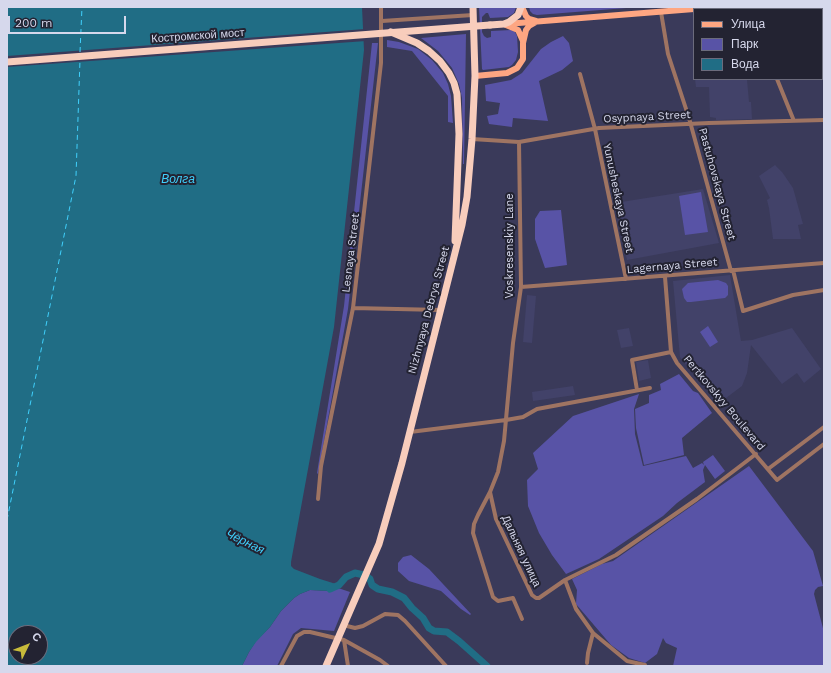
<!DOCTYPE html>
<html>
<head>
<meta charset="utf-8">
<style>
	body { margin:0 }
	#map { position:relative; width:831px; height:673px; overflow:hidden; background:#3a3a5a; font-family:"Work Sans",sans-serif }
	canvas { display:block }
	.frame { position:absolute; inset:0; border:8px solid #d6d8ec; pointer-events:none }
	.legend { position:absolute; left:693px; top:8px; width:130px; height:72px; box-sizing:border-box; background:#232332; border:1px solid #6b6b7c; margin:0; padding:5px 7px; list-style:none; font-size:12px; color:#d6d8ec }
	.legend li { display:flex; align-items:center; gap:8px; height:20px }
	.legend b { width:20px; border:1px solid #6b6b7c }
	.north { position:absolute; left:8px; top:625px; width:40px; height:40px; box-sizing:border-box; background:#232332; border:1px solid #6b6b7c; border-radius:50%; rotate:47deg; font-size:11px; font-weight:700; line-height:16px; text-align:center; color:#d6d8ec }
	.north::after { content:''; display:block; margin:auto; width:14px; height:18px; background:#c8bb3b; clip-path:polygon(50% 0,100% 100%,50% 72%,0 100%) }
	.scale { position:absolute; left:8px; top:16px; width:118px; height:18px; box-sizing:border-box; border:2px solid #d6d8ec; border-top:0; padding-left:5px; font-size:12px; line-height:14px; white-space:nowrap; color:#d6d8ec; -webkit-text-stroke:3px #232332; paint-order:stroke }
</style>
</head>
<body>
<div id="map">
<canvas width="831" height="673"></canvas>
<div class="frame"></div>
<ul class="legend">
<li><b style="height:5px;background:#fea682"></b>Улица</li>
<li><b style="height:11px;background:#5853a6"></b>Парк</li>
<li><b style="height:11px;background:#206d85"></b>Вода</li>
</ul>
<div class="north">С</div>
<div class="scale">200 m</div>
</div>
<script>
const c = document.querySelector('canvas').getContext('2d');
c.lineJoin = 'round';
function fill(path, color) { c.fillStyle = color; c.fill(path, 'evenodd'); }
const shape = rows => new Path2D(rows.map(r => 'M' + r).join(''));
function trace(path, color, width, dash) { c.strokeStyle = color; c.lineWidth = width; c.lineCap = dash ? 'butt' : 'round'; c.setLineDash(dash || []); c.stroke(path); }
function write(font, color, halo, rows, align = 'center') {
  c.font = font + ' "Work Sans",sans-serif'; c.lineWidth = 4; c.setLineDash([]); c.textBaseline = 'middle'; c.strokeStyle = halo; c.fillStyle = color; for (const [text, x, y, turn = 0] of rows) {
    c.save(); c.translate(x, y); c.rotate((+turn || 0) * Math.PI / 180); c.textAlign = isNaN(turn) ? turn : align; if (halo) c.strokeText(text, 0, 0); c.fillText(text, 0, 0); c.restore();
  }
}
const built = shape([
	[695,79,747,80,749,102,751,102,752,119,716,120,716,118,710,117,709,87,696,87],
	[775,165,782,172,793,188,803,224,798,225,801,239,773,239,769,208,767,200,770,198,759,176],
	[703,189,719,243,627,260,615,203],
	[730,275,741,341,752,340,792,328,821,369,804,383,797,373,782,384,751,345,747,373,742,386,718,404,680,357,673,281],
	[527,295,536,296,532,343,523,342],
	[629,328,633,346,621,348,617,330],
	[648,360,651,378,639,381,636,362],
	[573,386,575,395,533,401,532,392]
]);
const green = shape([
	[479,7,516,7,514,13,508,17,490,18,488,13,486,13,482,17,482,32,484,36,487,38,491,37,491,31,511,30,515,32,517,36,518,52,516,60,512,65,509,67,483,70,482,69],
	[529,7,639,7,537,15,533,14,530,11],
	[466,34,464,164,463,164,462,98,459,84,452,68,438,51,421,38],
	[563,36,569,43,573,61,562,70,539,81,548,121,513,118,512,127,489,124,487,116,498,114,500,103,486,101,485,85,511,80,522,73,541,49,551,42],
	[387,40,399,42,418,49,432,60,443,73,448,84,451,96,453,123,448,122,448,96,412,51,387,47],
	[372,43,378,43,377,52,348,309,318,474,317,473,344,306],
	[701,192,708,232,685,235,679,196],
	[561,210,567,265,545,268,535,239,535,219,540,211],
	[718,280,726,283,728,286,728,295,725,298,691,302,687,302,684,298,682,289,688,283],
	[708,326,718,342,710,347,700,332],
	[679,374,693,391,698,393,712,413,682,438,684,455,644,465,636,428,635,409,649,403,649,395,661,390,660,384],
	[639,394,634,409,635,434,643,466,686,456,693,468,702,463,704,465,703,462,713,455,725,471,715,479,705,465,703,470,705,482,677,503,663,516,599,559,566,574,552,555,539,533,528,506,527,480,538,469,533,453,573,416],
	[749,466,813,551,823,586,818,587,815,590,814,594,824,632,824,666,673,666,677,648,666,643,663,638,657,654,645,663,629,658,611,645,576,604,577,590,572,579,602,564,613,561],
	[411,555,429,569,471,614,470,615,461,609,441,591,409,581,398,571,398,563,403,557],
	[338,588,350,592,334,631,301,628,293,634,277,666,242,666,249,652,256,641,270,627,281,611,294,598,300,594,310,590,329,591]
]);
const water = shape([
	[7,7,362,7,364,50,334,327,291,562,291,566,294,569,320,579,336,584,339,585,338,588,329,591,310,590,300,594,294,598,281,611,270,627,256,642,249,652,242,666,7,666],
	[16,633,40,633,40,657,16,657]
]);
const pier = shape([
	[365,29,366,41,7,67,7,56]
]);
const river = shape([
	[330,589,339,585,346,577,355,573,364,575,370,579,372,585,378,589,392,592,404,598,412,608,423,618,429,628,434,631,447,632,459,641,487,666]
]);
const ferry = shape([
	[80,52,82,7],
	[7,520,76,176,80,60]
]);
const street = shape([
	[754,7,754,9],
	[661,12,668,54,689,118,731,271],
	[382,21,473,15],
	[580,74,595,129,626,279],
	[777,79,794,121],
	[472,139,519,142,599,128,709,123,824,120],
	[519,142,521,287,513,343,504,441,498,472,490,492,496,519,532,595,536,598,539,598,565,580,616,555,697,499,756,454],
	[733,270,743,311,793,295,824,290],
	[665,277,671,352,677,363,777,480,824,444],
	[521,287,824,263],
	[353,308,441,310],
	[637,390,632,360,671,352],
	[410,432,506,420,523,417,537,409,650,388],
	[768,469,824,427],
	[490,492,478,515,474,524,473,533,493,597,498,601,513,598,522,619],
	[318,499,321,466,353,308,381,63,381,7],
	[565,580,576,609,593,633,627,661,645,665],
	[343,625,355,628,363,626,385,614,398,615,405,621,446,666],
	[344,640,348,666],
	[587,663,588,653,593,633],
	[281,666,297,636,304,632,310,632,344,640,380,660,388,666]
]);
const primary = shape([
	[522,7,526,16,529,19,536,21],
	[700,9,727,7],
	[506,24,694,9],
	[506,25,518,30,523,41],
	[475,76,507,73,517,68,523,59,523,43,526,30,529,26,536,22]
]);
const highway = shape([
	[490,25,504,24,509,22,518,15,521,7],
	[391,32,417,43,429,51,440,61,449,73,454,83,457,94,459,134,455,241],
	[326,666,379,544,402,463,462,225,467,197,472,139,475,76,473,7]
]);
const highwayBridge = shape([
	[7,62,490,25]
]);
const streetNames = [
	["Костромской мост",198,36,-4],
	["Osypnaya Street",647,117,-3],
	["Pastuhovskaya Street",717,184,75],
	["Yunusheskaya Street",618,198,78],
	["Voskresenskiy Lane",510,246,-90],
	["Lesnaya Street",351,253,-83],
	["Lagernaya Street",672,266,-5],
	["Nizhnyaya Debrya Street",429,310,-75],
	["Pertkovskyy Boulevard",724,403,50],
	["Дальняя улица",521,551,65]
];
const waterNames = [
	["Волга",178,179],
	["Чёрная",245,542,26]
];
fill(built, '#424269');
fill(green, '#5853a6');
fill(water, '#206d85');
fill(pier, '#3a3a5a');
trace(river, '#206d85', 7);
trace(ferry, '#40d0fc', 1, [5, 4]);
trace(street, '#9f7462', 4);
trace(primary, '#fea682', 6);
trace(highway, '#f8cdbc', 7);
trace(highwayBridge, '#f8cdbc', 7);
write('11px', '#d6d8ec', '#232332', streetNames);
write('italic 12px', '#40d0fc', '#232332', waterNames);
</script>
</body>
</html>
